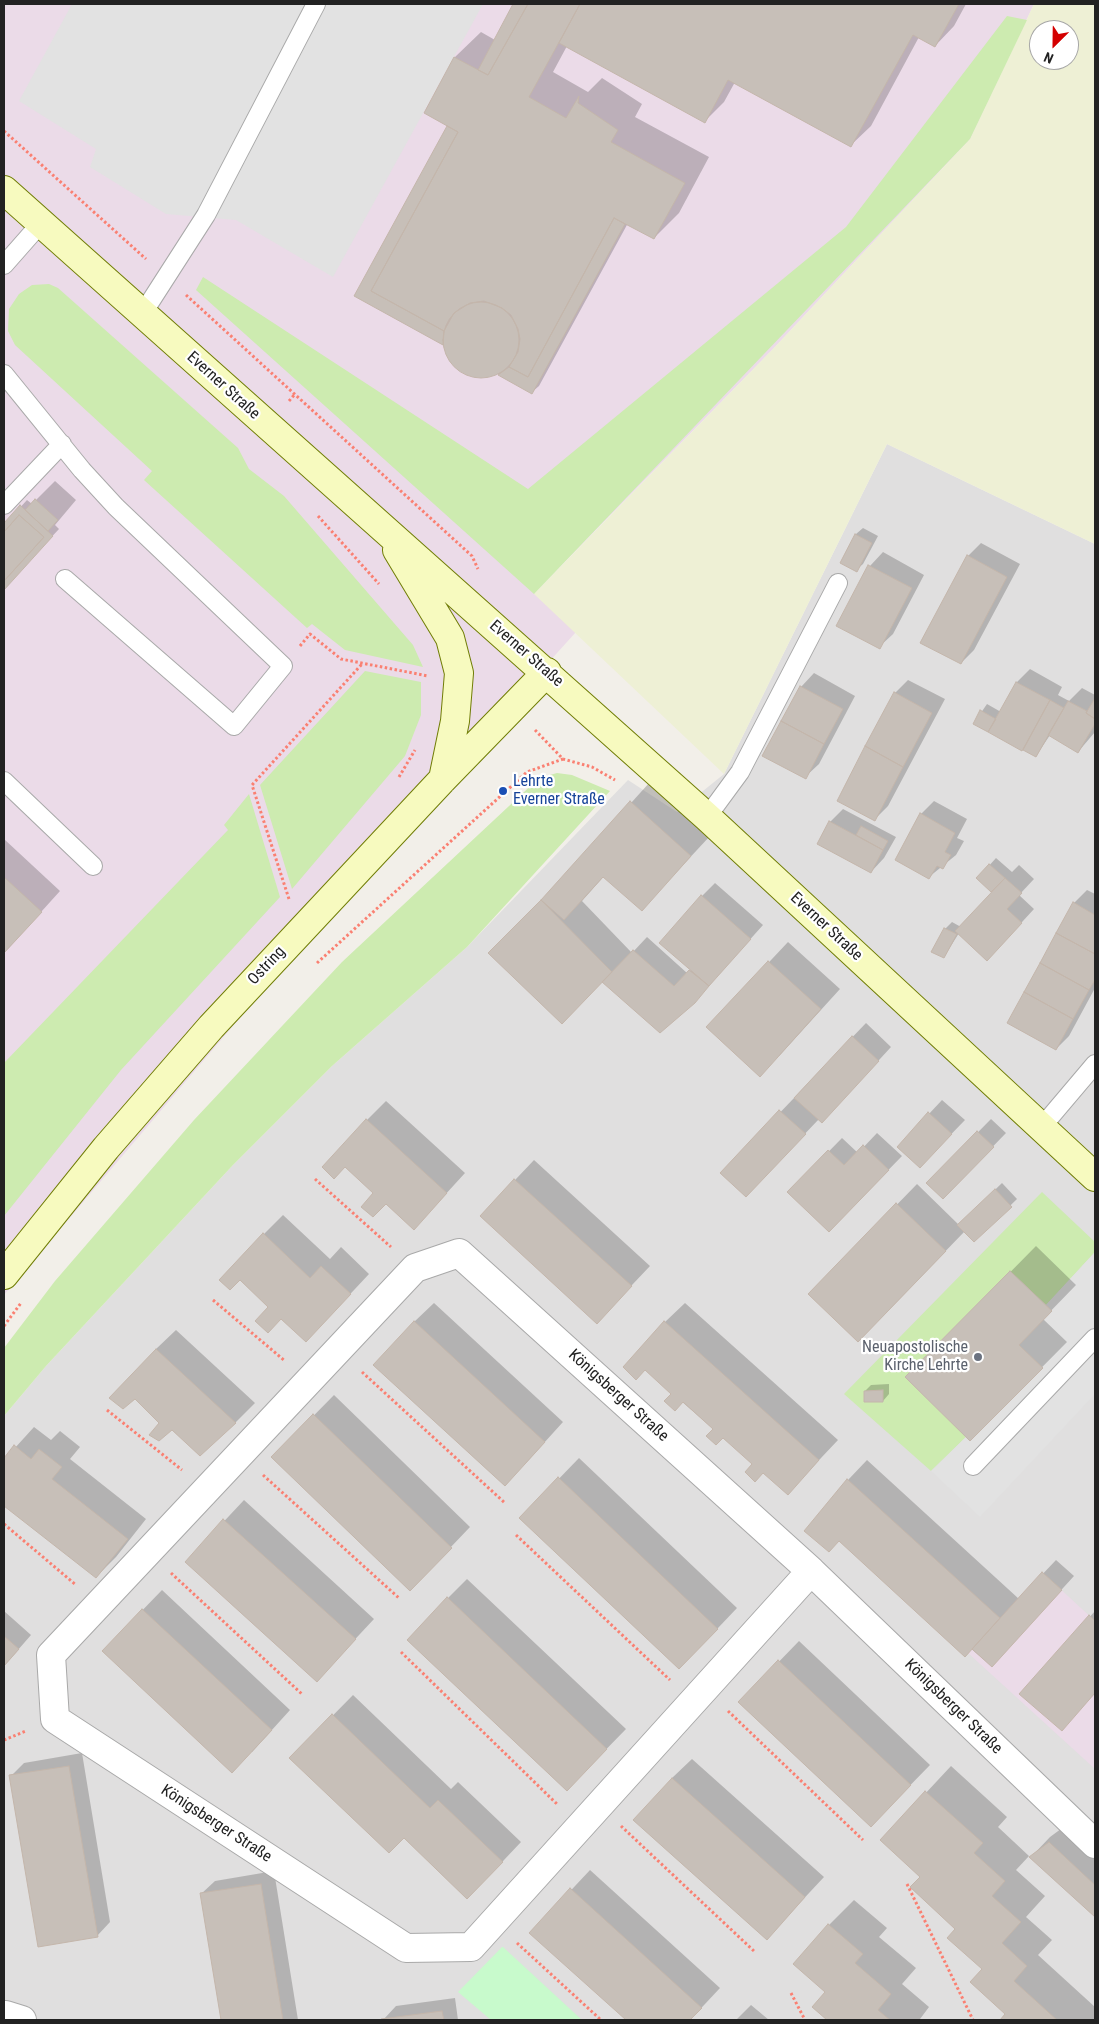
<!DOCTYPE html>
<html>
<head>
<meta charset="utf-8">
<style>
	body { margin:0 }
	#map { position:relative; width:1099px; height:2024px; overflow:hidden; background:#f2efe9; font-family:"Roboto Condensed",sans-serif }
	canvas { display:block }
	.frame { position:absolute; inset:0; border:5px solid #222; pointer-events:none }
	.north { position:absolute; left:1029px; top:20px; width:50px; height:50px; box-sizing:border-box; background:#fff; border:1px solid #a7a7a7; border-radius:50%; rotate:203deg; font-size:14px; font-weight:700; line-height:20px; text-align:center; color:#222 }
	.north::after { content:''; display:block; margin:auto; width:18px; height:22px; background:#d40000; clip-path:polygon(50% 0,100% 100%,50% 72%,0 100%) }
</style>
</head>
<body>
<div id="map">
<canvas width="1099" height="2024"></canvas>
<div class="frame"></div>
<div class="north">N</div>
</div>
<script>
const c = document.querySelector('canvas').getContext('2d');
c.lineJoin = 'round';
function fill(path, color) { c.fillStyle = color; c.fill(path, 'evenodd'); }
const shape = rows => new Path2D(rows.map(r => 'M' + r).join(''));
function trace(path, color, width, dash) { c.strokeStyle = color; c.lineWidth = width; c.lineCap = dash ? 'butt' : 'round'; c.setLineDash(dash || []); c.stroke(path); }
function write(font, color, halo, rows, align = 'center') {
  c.font = font + ' "Roboto Condensed",sans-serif'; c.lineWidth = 4.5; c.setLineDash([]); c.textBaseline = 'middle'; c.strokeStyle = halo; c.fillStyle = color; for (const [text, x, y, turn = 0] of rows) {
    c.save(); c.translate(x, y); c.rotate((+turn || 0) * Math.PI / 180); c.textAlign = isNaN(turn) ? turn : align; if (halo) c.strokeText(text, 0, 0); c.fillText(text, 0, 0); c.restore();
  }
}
const residential = shape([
	[887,444,1095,544,1095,2020,4,2020,4,1416,46,1366,233,1165,332,1066,467,947,628,780,677,812,724,774]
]);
const industrial = shape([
	[4,4,1034,4,970,139,774,348,534,593,576,632,443,779,4,1295],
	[1042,1572,1095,1621,1095,1769,968,1653]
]);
const farmland = shape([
	[1034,4,1095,4,1095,544,887,444,724,774,534,594,774,348,970,139],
	[1039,30,1069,30,1069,60,1039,60]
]);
const grass = shape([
	[1007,16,1027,20,970,139,534,594,196,290,203,277,528,489,846,227],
	[49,284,58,288,238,448,249,469,284,496,413,645,423,667,345,650,312,624,307,628,144,480,152,471,15,345,8,331,9,309,19,294,32,285],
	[365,671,421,682,421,715,405,756,292,889,260,785],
	[557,773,572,775,610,791,467,947,332,1066,233,1165,46,1366,4,1416,4,1348,55,1281,194,1120,342,962,539,778],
	[249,794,280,897,121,1070,4,1216,4,1063,228,830,224,825],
	[1042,1192,1095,1242,1095,1252,1046,1305,1010,1271,905,1377,966,1437,931,1471,844,1394]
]);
const park = shape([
	[502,1947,503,1947,582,2020,491,2020,458,1992]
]);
const parking = shape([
	[72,4,483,4,333,277,236,220,166,214,90,167,96,149,19,101],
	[1095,1252,1095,1394,980,1517,931,1471,966,1437,971,1441,1043,1368,1019,1345,1052,1311,1046,1305]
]);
const shadow = shape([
	[515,4,966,4,954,26,935,46,919,37,871,126,851,145,735,82,724,102,705,121,567,46,553,72,588,92,602,78,642,104,635,117,709,157,679,213,654,238,628,223,539,386,532,392,498,374,482,377,467,375,454,366,446,352,445,341,443,343,449,126,425,113,455,57,481,32,495,40],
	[55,481,76,500,55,525,59,529,4,588,4,525,27,500,32,504],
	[863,528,878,536,863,564,856,570,841,562,856,534],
	[981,543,1020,564,974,650,961,663,968,556],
	[883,552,924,575,893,634,879,647,838,626,870,566],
	[1030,669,1062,687,1058,695,1069,701,1082,688,1095,695,1095,732,1078,752,1050,735,1036,756,974,723,987,704,1001,712,1017,682],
	[814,673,855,696,819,764,805,777,801,687],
	[908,680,945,699,888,806,875,819,895,693],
	[650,782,710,836,642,909,604,876,582,901,632,953,647,937,687,973,691,970,702,896,715,883,763,925,694,1002,603,981,509,933,546,897],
	[934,801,967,819,957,838,964,841,956,855,929,877,921,814],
	[843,809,896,837,884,858,871,872,830,822],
	[4,839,60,891,4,953],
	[996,858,1012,872,1019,865,1034,879,1019,895,1034,909,1000,946,959,933,944,957,933,951,945,929,952,922,961,927,999,885,978,878],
	[1087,890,1095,894,1095,988,1069,1036,1056,1049,1074,903],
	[788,942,840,989,779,1056,708,1027],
	[866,1023,891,1047,835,1108,819,1119,759,1182,722,1173],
	[942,1100,965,1120,933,1153,899,1146],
	[386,1101,465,1173,433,1208,375,1193,367,1120],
	[991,1119,1006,1133,943,1198,928,1183],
	[877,1133,902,1156,829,1231,789,1192,842,1138,858,1153],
	[534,1160,650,1266,597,1322,481,1216],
	[1002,1183,1017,1199,974,1241,965,1231,878,1321,810,1294,917,1184,959,1225],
	[283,1215,330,1259,341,1247,369,1274,325,1321,264,1234],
	[1036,1246,1076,1285,1043,1319,1067,1342,970,1440,907,1377],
	[434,1303,563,1422,524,1465,414,1322],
	[685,1303,838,1440,788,1493,673,1394,665,1322],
	[176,1330,255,1403,235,1423,172,1428,156,1349],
	[889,1384,889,1394,883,1401,865,1391,871,1385],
	[334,1395,470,1527,429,1570,273,1457],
	[34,1427,51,1440,60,1431,80,1447,70,1459,146,1519,116,1557,96,1577,4,1504,4,1460],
	[579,1458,737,1608,699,1648,521,1518],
	[867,1460,1019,1599,1056,1560,1074,1576,992,1666,839,1540,806,1531,848,1480],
	[244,1500,374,1619,317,1680,186,1562],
	[467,1579,626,1729,586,1770,448,1598],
	[162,1590,290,1710,252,1752,104,1650],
	[4,1611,31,1635,4,1666],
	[1095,1611,1095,1693,1062,1729,1021,1694],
	[799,1641,930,1765,890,1806,740,1702],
	[353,1695,451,1789,458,1782,521,1842,487,1878,291,1758],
	[82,1753,110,1922,97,1936,11,1776,24,1763],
	[692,1759,824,1877,767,1938,672,1778],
	[951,1766,1007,1817,998,1827,1029,1856,1016,1870,1045,1896,1026,1917,1052,1940,1038,1955,1095,2007,1095,2020,1002,2020,1007,2014,983,1969,922,1877,882,1840],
	[1069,1823,1095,1847,1095,1915,1031,1857,1050,1837],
	[590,1870,720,1988,690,2020,628,2020,531,1933],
	[274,1871,298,2020,222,2020,201,1894,215,1881],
	[854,1900,887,1928,879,1937,916,1968,902,1984,929,2007,920,2019,921,2020,829,2020,813,2007,827,1992,829,1925],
	[455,1998,458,2020,383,2020,396,2006],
	[751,2005,769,2020,736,2020]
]);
const building = shape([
	[513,4,528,4,488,75,478,70,513,4],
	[528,4,580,4,529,97,566,118,579,96,578,103,618,130,611,142,685,183,654,239,614,218,528,377,509,367,518,352,520,339,518,329,511,315,502,308,484,301,470,303,454,313,444,331,371,291,458,132,424,113,454,57,488,75,528,4],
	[580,4,959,4,935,47,913,35,851,147,728,80,705,123,559,43,580,4],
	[447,126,458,132,371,291,444,331,443,345,354,296,447,126],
	[614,218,625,224,532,394,498,375,509,367,528,377,614,218],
	'443 340a38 38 0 1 1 76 0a38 38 0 1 1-76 0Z',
	[35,499,58,520,48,531,25,510,35,499],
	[20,505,53,536,4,590,4,581,44,537,19,515,4,532,4,523,20,505],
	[19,515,44,537,4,581,4,532,19,515],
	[855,534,872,543,857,572,840,563,855,534],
	[967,555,1007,577,961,664,920,643,967,555],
	[868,565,912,588,880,649,836,626,868,565],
	[1016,682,1050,700,1022,751,988,732,1016,682],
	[800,686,843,709,824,744,781,721,800,686],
	[894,692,932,713,903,767,865,746,894,692],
	[1095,698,1095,719,1086,713,1095,698],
	[1050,700,1064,708,1036,757,1023,750,1050,700],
	[1068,701,1087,711,1086,713,1095,719,1095,724,1078,753,1048,735,1068,701],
	[980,710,996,719,988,732,973,724,980,710],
	[781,721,824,744,806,779,762,756,781,721],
	[865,746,903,767,875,821,837,801,865,746],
	[630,801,691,856,642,911,603,877,564,920,541,900,630,801],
	[920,813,955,833,945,852,951,855,943,869,937,866,929,879,895,860,920,813],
	[829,821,883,850,871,873,817,844,829,821],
	[861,826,888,841,883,850,856,835,861,826],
	[989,864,1005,878,991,892,976,878,989,864],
	[4,877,42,912,4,953,4,877],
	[1005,878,1022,893,1007,909,1022,923,987,961,955,931,1005,878],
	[701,895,751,939,709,986,659,943,701,895],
	[541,900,612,972,562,1024,488,953,541,900],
	[1073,902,1095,915,1095,954,1056,933,1073,902],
	[944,928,957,934,944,958,931,952,944,928],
	[1056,933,1095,954,1095,980,1089,990,1040,963,1056,933],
	[633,950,674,986,689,970,709,986,695,1003,660,1033,602,982,633,950],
	[768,961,821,1009,760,1077,706,1027,768,961],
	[1040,963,1089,990,1073,1019,1024,992,1040,963],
	[1024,992,1073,1019,1056,1050,1007,1023,1024,992],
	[852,1036,879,1061,822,1123,794,1098,852,1036],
	[779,1110,806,1134,746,1197,720,1173,779,1110],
	[928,1112,952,1134,920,1168,897,1147,928,1112],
	[366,1119,447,1193,414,1230,386,1204,373,1217,361,1207,373,1193,345,1167,334,1179,322,1167,366,1119],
	[977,1131,994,1147,943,1199,926,1183,977,1131],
	[863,1145,889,1170,829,1232,787,1192,828,1150,844,1165,863,1145],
	[514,1179,632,1286,597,1324,480,1216,514,1179],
	[995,1189,1012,1207,974,1242,957,1225,995,1189],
	[896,1203,946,1251,858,1342,808,1294,896,1203],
	[263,1233,310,1278,321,1266,351,1294,306,1342,281,1319,268,1333,255,1321,268,1307,240,1280,230,1290,219,1280,263,1233],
	[1010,1271,1052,1311,1019,1345,1043,1368,970,1441,905,1377,1010,1271],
	[414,1321,545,1442,505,1486,373,1365,414,1321],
	[664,1321,819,1460,788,1495,763,1473,755,1482,745,1472,752,1464,723,1438,716,1445,706,1436,713,1429,683,1402,675,1411,664,1401,671,1394,645,1370,636,1380,623,1367,664,1321],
	[156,1349,236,1423,200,1456,172,1430,159,1441,149,1435,159,1423,135,1399,123,1409,109,1398,156,1349],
	[883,1390,883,1402,864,1402,864,1391,883,1390],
	[313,1414,452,1548,410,1591,271,1457,313,1414],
	[14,1445,31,1459,39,1449,62,1467,52,1479,128,1539,96,1578,4,1506,4,1458,14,1445],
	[558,1477,718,1629,679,1669,519,1518,558,1477],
	[847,1479,1000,1618,965,1657,839,1541,829,1552,804,1531,847,1479],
	[223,1519,356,1639,317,1682,185,1562,223,1519],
	[1042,1572,1062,1590,992,1667,972,1649,1042,1572],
	[447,1597,607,1749,567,1791,407,1640,447,1597],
	[142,1609,272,1730,232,1773,102,1651,142,1609],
	[1089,1615,1095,1621,1095,1693,1062,1731,1019,1694,1089,1615],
	[4,1636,19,1649,4,1666,4,1636],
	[778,1660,911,1785,871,1827,738,1702,778,1660],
	[332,1714,430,1808,438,1800,503,1862,467,1899,404,1838,389,1853,289,1758,332,1714],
	[69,1766,98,1937,38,1947,9,1775,69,1766],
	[672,1778,805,1897,767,1940,633,1820,672,1778],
	[925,1791,983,1843,974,1853,1005,1881,992,1896,1021,1922,1002,1943,1027,1966,1014,1981,1057,2020,1000,2020,1005,2014,970,1982,982,1969,947,1938,955,1929,910,1887,920,1877,880,1840,925,1791],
	[1049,1842,1095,1885,1095,1917,1029,1857,1049,1842],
	[261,1884,283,2020,221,2020,200,1893,261,1884],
	[570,1888,702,2008,690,2020,626,2020,529,1933,570,1888],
	[828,1924,863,1954,855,1963,891,1994,878,2010,890,2020,827,2020,812,2007,825,1992,793,1964,828,1924],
	[442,2011,444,2020,381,2020,381,2019,442,2011]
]);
const path = shape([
	[4,131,146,259],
	[186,295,472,556,478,569],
	[289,401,295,394],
	[318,516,379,584],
	[300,646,310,634,341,659,428,676],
	[535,730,563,759,592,767,615,780],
	[399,777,415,750],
	[289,899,252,785,362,664],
	[317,963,527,772,563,759],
	[315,1179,391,1247],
	[213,1300,285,1361],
	[4,1326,21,1303],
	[362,1372,505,1503],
	[107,1410,182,1470],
	[263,1475,400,1599],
	[4,1524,76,1585],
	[516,1535,670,1680],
	[171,1573,303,1695],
	[401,1652,558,1805],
	[728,1711,863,1840],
	[4,1740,26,1731],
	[621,1826,755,1952],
	[907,1884,973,2020],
	[517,1943,601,2020],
	[791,1993,805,2020]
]);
const lane = shape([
	[4,265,41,223],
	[143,313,206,215,316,4],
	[4,374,82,470,116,507,283,666,234,726,65,579],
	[4,505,62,444],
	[4,781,93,866],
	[707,817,740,772,838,583],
	[1040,1129,1095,1064],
	[973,1466,1095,1338]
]);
const street = shape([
	[811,1571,471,1947,406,1948,55,1719,51,1655,415,1268,459,1253,811,1571,1095,1844],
	[6,2015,22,2020]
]);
const secondary = shape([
	[4,190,707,817,1095,1177],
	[397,550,450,638,459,673,455,721,443,779],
	[4,1275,106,1148,211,1027,443,779,547,672]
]);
const markers = [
	[503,791,5,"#1a4fb4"],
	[978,1357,5,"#6b7280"]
];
const streetNames = [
	["Everner Straße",223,386,42],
	["Everner Straße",526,654,41],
	["Everner Straße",826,927,43],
	["Ostring",267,966,-47],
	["Königsberger Straße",618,1396,42],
	["Königsberger Straße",953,1707,44],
	["Königsberger Straße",216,1824,33]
];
const transitNames = [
	["Lehrte",513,782],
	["Everner Straße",513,800]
];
const worshipNames = [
	["Neuapostolische",968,1348],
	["Kirche Lehrte",968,1366]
];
fill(residential, '#e0dfdf');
fill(industrial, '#ebdbe8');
fill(farmland, '#eef0d5');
fill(grass, '#cdebb0');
fill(park, '#c8facc');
fill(parking, '#e2e2e2');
fill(shadow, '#0003');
fill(building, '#c7bfb8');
trace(building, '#c4b6ab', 1);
trace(lane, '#a9a9a9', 20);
trace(street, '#a9a9a9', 30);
trace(secondary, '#707d05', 30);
trace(path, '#fa8072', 3, [2.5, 2.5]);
trace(lane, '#fff', 18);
trace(street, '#fff', 28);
trace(secondary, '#f7fabf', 28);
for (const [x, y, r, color] of markers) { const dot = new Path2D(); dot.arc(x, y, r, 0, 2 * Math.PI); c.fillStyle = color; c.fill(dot); trace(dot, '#fff', 2); }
write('16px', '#222', '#fff', streetNames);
write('16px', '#164399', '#fff', transitNames, 'left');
write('16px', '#5b616d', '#fff', worshipNames, 'right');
</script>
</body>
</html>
